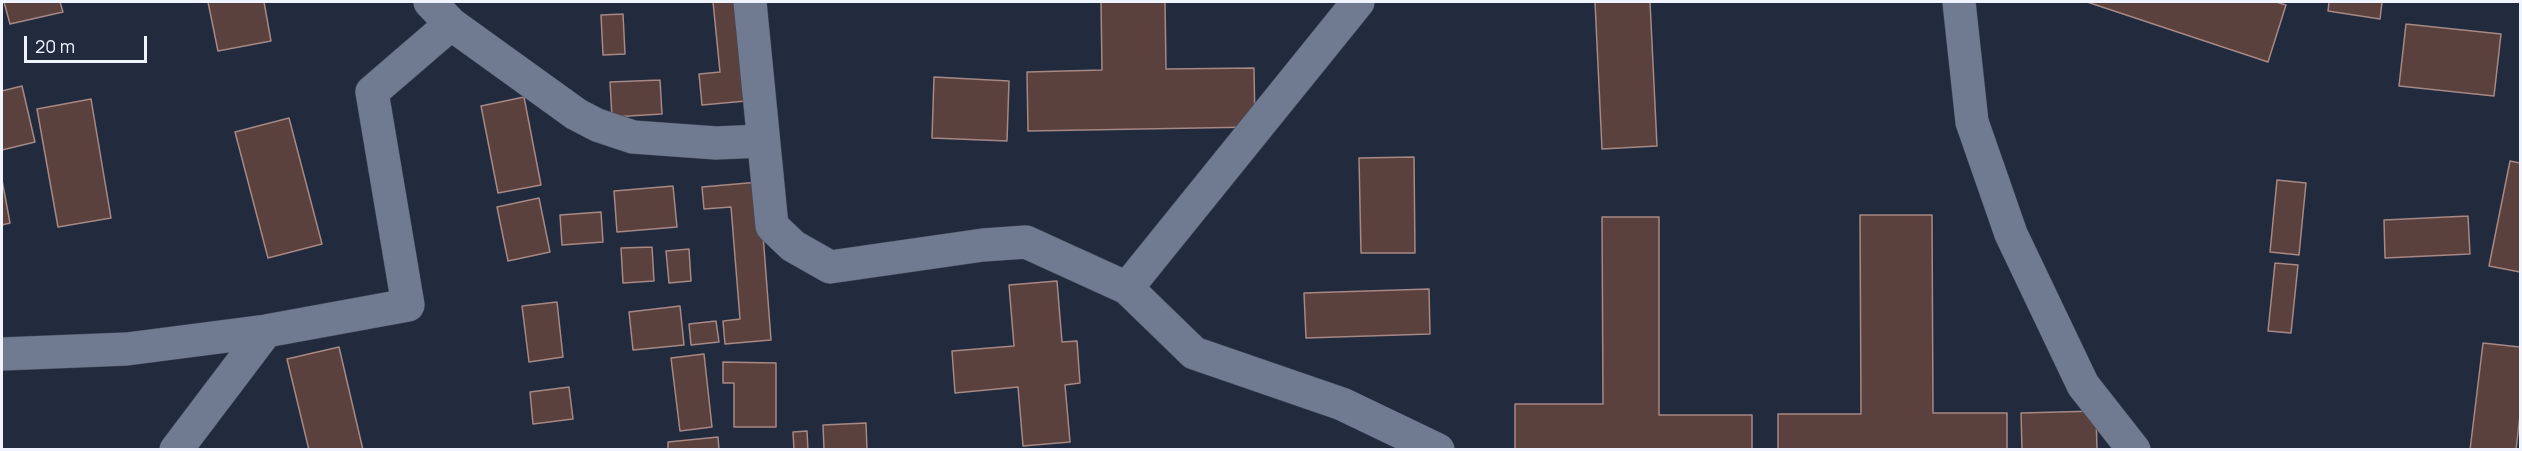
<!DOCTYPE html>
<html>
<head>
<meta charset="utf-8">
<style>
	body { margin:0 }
	#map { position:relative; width:2522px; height:451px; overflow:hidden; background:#222b3e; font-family:Manrope,sans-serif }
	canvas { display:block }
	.frame { position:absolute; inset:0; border:3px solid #f0f4ff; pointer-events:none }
	.scale { position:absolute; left:24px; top:36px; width:123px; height:27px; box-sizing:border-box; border:3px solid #f0f4ff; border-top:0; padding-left:8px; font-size:18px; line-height:21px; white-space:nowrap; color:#f0f4ff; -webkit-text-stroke:4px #222b3e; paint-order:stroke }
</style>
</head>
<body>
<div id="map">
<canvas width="2522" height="451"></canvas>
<div class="frame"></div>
<div class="scale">20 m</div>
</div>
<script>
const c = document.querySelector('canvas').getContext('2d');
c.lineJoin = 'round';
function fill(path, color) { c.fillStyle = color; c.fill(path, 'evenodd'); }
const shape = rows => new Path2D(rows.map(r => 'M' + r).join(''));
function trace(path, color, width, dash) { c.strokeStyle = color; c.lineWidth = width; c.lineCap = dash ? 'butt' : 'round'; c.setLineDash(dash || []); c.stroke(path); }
const building = shape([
	[4,2,60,2,63,12,10,24,4,2],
	[208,2,264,2,271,41,218,51,208,2],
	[713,2,748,2,757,100,702,105,699,74,720,72,713,2],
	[1101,2,1165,2,1166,69,1254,68,1255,127,1028,131,1027,72,1102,70,1101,2],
	[1595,2,1650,2,1657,146,1602,149,1595,2],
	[2087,2,2276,2,2286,5,2268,62,2087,2],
	[2329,2,2382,2,2380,19,2328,11,2329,2],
	[623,14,625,54,603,55,601,15,623,14],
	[2406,24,2501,34,2494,96,2399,86,2406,24],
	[934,77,1009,81,1007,141,932,138,934,77],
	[660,80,662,114,612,117,610,82,660,80],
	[22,86,35,142,2,150,2,91,22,86],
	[524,97,541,185,498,193,481,106,524,97],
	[91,99,111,218,58,227,37,109,91,99],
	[289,118,322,244,268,258,235,132,289,118],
	[1414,157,1415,253,1361,253,1359,158,1414,157],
	[2510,161,2520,163,2520,272,2489,266,2510,161],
	[2,180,10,223,2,225,2,180],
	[2277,180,2306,183,2299,255,2270,252,2277,180],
	[759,182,771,340,725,344,723,321,740,319,731,207,704,209,702,187,759,182],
	[673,186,677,227,617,232,614,191,673,186],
	[539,198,550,252,508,261,497,207,539,198],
	[601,212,603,242,562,245,560,215,601,212],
	[1860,215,1932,215,1933,413,2007,413,2007,450,1778,450,1778,414,1861,414,1860,215],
	[2468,216,2470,254,2385,258,2384,220,2468,216],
	[1602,217,1659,217,1659,415,1752,415,1752,450,1515,450,1515,404,1603,404,1602,217],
	[652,247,654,281,623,283,621,248,652,247],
	[689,249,691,281,669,283,666,251,689,249],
	[2275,263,2298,265,2291,333,2268,331,2275,263],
	[1057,281,1062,342,1077,341,1080,383,1065,385,1070,442,1023,446,1018,387,955,393,952,351,1014,346,1009,285,1057,281],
	[1429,289,1430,334,1306,338,1304,293,1429,289],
	[557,302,563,357,529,362,522,306,557,302],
	[680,306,684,345,633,350,629,312,680,306],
	[716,321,719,342,691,345,689,324,716,321],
	[2483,343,2520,347,2520,415,2516,450,2470,450,2483,343],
	[339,347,363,450,309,450,287,359,339,347],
	[704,354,712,427,680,431,671,358,704,354],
	[723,362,776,363,776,427,734,427,734,383,723,383,723,362],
	[569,387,573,419,533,424,530,392,569,387],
	[2096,411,2097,450,2022,450,2021,413,2096,411],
	[866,423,867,450,824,450,823,425,866,423],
	[807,431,808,450,794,450,793,432,807,431],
	[718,437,719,450,668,450,668,442,718,437]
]);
const minor = shape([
	[430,2,451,24,576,114,597,125,633,137,716,143,763,141],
	[750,2,772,226,793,246,830,267,983,245,1026,242,1127,288,1194,353,1342,404,1438,450],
	[1959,2,1972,122,2011,234,2083,385,2134,450],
	[1127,288,1358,2],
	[2,354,127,349,266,331,408,305,372,92,451,24],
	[176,450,266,331]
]);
fill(building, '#5b413e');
trace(building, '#a68884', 1.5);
trace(minor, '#434959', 34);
trace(minor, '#707a91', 33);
</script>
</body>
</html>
